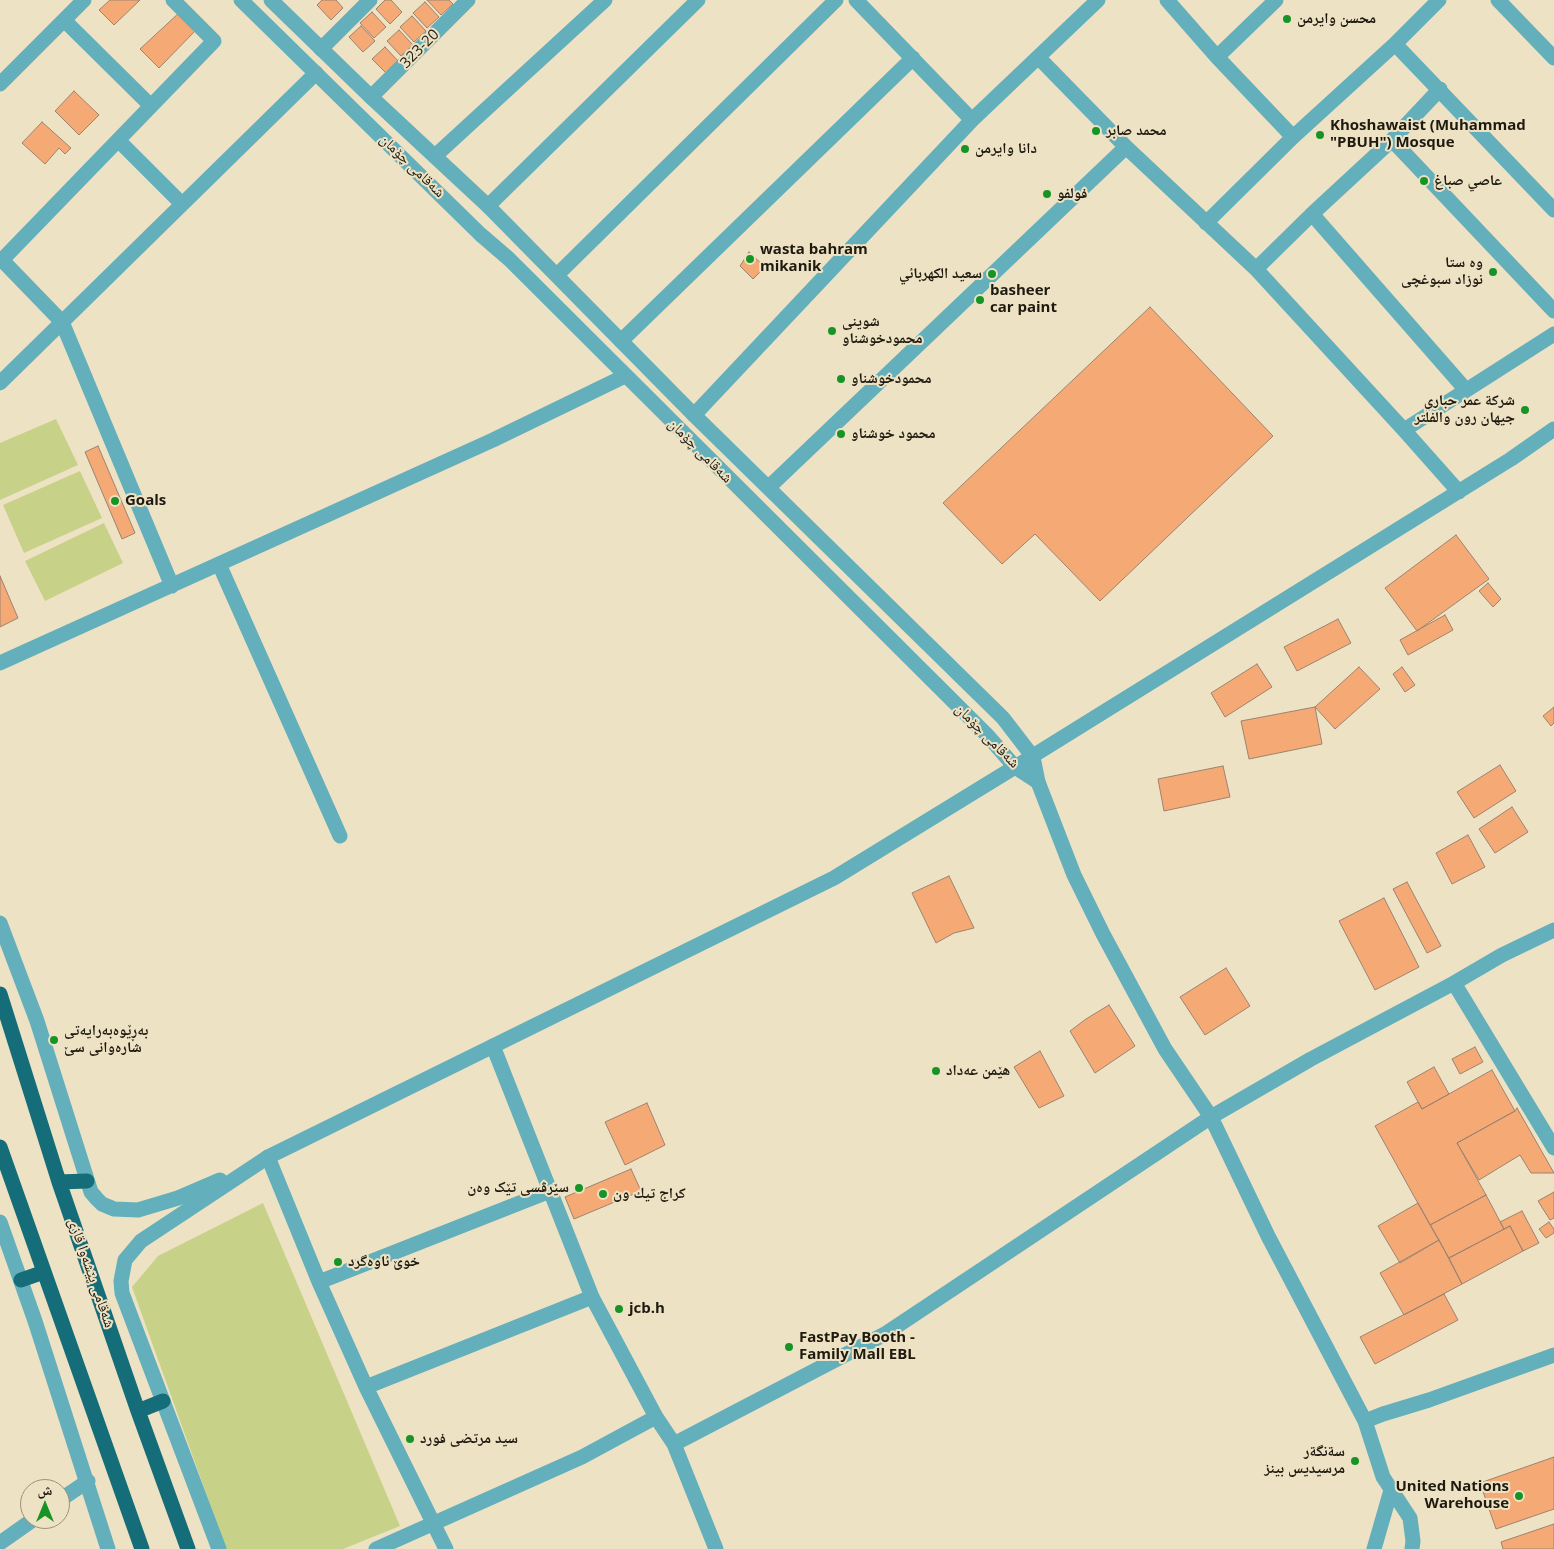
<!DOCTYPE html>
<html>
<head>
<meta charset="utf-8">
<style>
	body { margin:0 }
	#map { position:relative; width:1554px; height:1549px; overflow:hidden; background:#eee2c4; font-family:"Open Sans","Noto Naskh Arabic",sans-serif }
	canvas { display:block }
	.north { position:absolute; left:20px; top:1479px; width:50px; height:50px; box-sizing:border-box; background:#eee2c4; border:1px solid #9b927c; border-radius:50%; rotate:0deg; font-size:14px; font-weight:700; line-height:20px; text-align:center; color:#1e1a0f }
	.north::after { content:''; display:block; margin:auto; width:18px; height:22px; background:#179425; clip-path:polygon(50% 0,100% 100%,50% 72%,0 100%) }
</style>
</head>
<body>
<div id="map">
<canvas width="1554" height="1549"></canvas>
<div class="north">ش</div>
</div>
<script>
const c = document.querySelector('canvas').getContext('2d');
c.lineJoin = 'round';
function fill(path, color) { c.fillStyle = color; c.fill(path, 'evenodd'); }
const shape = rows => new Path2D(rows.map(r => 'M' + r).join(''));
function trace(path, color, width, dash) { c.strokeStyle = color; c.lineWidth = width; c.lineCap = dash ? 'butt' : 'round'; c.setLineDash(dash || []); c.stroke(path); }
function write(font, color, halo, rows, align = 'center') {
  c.font = font + ' "Open Sans","Noto Naskh Arabic",sans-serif'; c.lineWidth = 4; c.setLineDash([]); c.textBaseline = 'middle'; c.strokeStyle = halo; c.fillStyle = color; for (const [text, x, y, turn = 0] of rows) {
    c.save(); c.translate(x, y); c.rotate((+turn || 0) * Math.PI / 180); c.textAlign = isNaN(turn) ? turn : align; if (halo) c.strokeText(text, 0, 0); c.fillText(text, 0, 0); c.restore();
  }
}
const green = shape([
	[56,419,78,465,0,500,0,443],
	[80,471,102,518,24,553,3,505],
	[104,523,123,563,45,601,25,561],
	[263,1203,400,1526,343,1549,226,1549,132,1287,158,1256]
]);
const building = shape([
	[110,0,140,0,114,25,99,10,110,0],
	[322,0,336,0,343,8,331,20,317,5,322,0],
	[385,0,391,0,402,12,390,24,376,9,385,0],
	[427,0,449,0,453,4,441,15,427,0],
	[425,2,439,17,427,28,413,13,425,2],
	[180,12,197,29,159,68,140,49,180,12],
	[372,12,386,27,374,38,360,23,372,12],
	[412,16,426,31,414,42,400,27,412,16],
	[361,26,375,41,363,52,349,37,361,26],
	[399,30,413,45,401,56,387,41,399,30],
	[385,47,399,62,387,74,372,59,385,47],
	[74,91,99,115,79,135,55,111,74,91],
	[42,122,71,148,65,154,59,148,45,164,22,143,42,122],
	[749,252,765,267,753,279,740,266,749,252],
	[1150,307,1273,436,1100,601,1035,534,1002,564,943,503,1150,307],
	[98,446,135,533,122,539,85,452,98,446],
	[1456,535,1489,579,1417,631,1385,588,1456,535],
	[0,576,18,618,0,627,0,576],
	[1488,583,1501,599,1493,607,1479,591,1488,583],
	[1445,615,1453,630,1408,655,1400,640,1445,615],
	[1338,619,1351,643,1297,671,1284,647,1338,619],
	[1257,664,1272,687,1225,717,1211,693,1257,664],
	[1359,667,1380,689,1335,729,1315,707,1359,667],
	[1402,667,1415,685,1405,692,1393,674,1402,667],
	[1315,707,1322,744,1249,759,1241,721,1315,707],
	[1554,707,1554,723,1551,726,1543,716,1554,707],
	[1500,765,1516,791,1474,818,1457,792,1500,765],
	[1223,766,1230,797,1164,811,1158,779,1223,766],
	[1512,807,1528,832,1495,853,1479,829,1512,807],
	[1468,835,1485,867,1452,884,1436,853,1468,835],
	[949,876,974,928,954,933,936,943,912,893,949,876],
	[1407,882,1441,946,1427,953,1393,889,1407,882],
	[1384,898,1419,967,1375,990,1339,921,1384,898],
	[1226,968,1250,1006,1205,1035,1180,997,1226,968],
	[1109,1005,1135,1046,1095,1073,1070,1031,1086,1019,1109,1005],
	[1475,1047,1483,1062,1460,1074,1452,1059,1475,1047],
	[1040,1051,1064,1096,1039,1108,1014,1067,1040,1051],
	[1434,1067,1449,1094,1422,1109,1407,1082,1434,1067],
	[1492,1070,1515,1111,1457,1143,1486,1195,1430,1225,1375,1126,1418,1102,1422,1109,1492,1070],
	[647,1103,665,1145,625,1165,605,1122,647,1103],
	[1517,1108,1554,1173,1531,1173,1520,1155,1479,1180,1457,1143,1515,1111,1517,1108],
	[631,1169,641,1191,574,1219,565,1197,631,1169],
	[1554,1192,1554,1218,1550,1220,1538,1201,1554,1192],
	[1486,1195,1504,1229,1449,1258,1430,1225,1486,1195],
	[1418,1203,1439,1240,1400,1263,1378,1226,1418,1203],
	[1522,1211,1539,1243,1523,1251,1510,1226,1504,1229,1500,1222,1522,1211],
	[1549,1222,1554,1229,1554,1233,1546,1238,1539,1229,1549,1222],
	[1510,1226,1523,1251,1462,1284,1449,1258,1510,1226],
	[1439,1240,1462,1284,1404,1315,1380,1273,1439,1240],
	[1444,1294,1458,1320,1375,1364,1360,1337,1444,1294],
	[1554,1457,1554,1509,1496,1529,1480,1483,1554,1457],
	[1554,1524,1554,1549,1503,1549,1501,1542,1554,1524]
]);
const minor = shape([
	[856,0,972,120],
	[1167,0,1217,57,1293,137],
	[1498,0,1554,58],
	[64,20,151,106],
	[1395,44,1554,210],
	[321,49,370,0],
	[1038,57,1126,147,1256,269,1404,430,1459,492],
	[1217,57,1276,0],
	[0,84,84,0],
	[371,97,468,0],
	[118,140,182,204],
	[1392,140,1554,311],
	[435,156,605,0],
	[488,206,698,0],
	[1312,214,1466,390],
	[1206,223,1293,137,1395,44,1439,0],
	[1256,269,1312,214,1392,140,1440,89],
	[557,275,836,0],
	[621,341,913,58],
	[0,383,316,73],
	[694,415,972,120,1098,0],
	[1404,430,1554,334],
	[769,487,1126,147],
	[219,564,340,836],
	[172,586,62,322,2,260,214,41,173,0],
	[0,663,493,440,625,376],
	[1015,767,1511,459,1554,429],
	[1038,782,1074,875,1103,934,1165,1049,1211,1117,1268,1236,1365,1421,1383,1477,1410,1518,1413,1541,1412,1549],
	[1454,983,1554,1148],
	[493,1046,592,1297,656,1417,674,1444,716,1549],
	[268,1157,319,1282,366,1387,446,1549],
	[319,1282,550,1191],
	[366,1387,592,1297],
	[1365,1421,1383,1414,1429,1400,1554,1355],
	[674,1444,885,1334,1211,1117,1311,1059,1454,983,1502,955,1554,930],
	[376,1549,582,1457,656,1417],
	[1374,1549,1391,1490]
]);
const tertiary = shape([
	[241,0,480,234,509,259,987,735,1015,767,1038,782],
	[271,0,371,97,488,206,694,415,1003,718,1033,757,1038,782],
	[0,923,37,1021,91,1192,97,1199,102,1204,114,1209,138,1210,178,1198,220,1180],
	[0,1222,35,1321,108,1549],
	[60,1500,88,1481],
	[0,1543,34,1519],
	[219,1549,122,1293,121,1281,125,1260,141,1241,268,1157,834,878,1015,767]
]);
const trunk = shape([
	[0,994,59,1182,138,1411,188,1549],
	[0,1147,142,1549],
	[59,1182,87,1181],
	[21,1280,44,1272],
	[138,1411,163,1401]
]);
const markers = [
	[1287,19,5,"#179425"],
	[1096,131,5,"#179425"],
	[1320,135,5,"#179425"],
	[965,149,5,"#179425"],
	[1424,181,5,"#179425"],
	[1047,194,5,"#179425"],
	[750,259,5,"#179425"],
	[1493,272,5,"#179425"],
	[992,274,5,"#179425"],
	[980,300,5,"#179425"],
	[832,331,5,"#179425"],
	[841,379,5,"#179425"],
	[1525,410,5,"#179425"],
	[841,434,5,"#179425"],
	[115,501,5,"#179425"],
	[54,1040,5,"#179425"],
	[936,1071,5,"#179425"],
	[579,1188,5,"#179425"],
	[603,1194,5,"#179425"],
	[338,1262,5,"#179425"],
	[619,1309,5,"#179425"],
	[789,1347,5,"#179425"],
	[410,1439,5,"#179425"],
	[1355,1461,5,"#179425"],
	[1519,1496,5,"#179425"]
];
const poiNames = [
	["محسن وایرمن",1297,19],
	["Khoshawaist (Muhammad",1330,126],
	["\"PBUH\") Mosque",1330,143],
	["محمد صابر",1106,131],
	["دانا وایرمن",975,149],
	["عاصي صباغ",1434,181],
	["فولفو",1057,194],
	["wasta bahram",760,250],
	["mikanik",760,267],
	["وه ستا",1483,263,"right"],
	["نوزاد سبوغچى",1483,280,"right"],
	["سعيد الكهربائي",982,274,"right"],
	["basheer",990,291],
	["car paint",990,308],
	["شوينى",842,322],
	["محمودخوشناو",842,339],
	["محمودخوشناو",851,379],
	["شركة عمر حباري",1515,401,"right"],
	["جيھان رون والفلتر",1515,418,"right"],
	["محمود خوشناو",851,434],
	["Goals",125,501],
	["بەڕێوەبەرایەتی",64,1031],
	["شارەوانی سێ",64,1048],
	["هێمن عەداد",946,1071],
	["سێرڤسی تێک وەن",569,1188,"right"],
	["كراج تيك ون",613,1194],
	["خوێ ئاوەگرد",348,1262],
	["jcb.h",629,1309],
	["FastPay Booth -",799,1338],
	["Family Mall EBL",799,1355],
	["سيد مرتضى فورد",420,1439],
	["سةنگةر",1345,1452,"right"],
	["مرسيديس بينز",1345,1469,"right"],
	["United Nations",1509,1487,"right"],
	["Warehouse",1509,1504,"right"]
];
const streetNames = [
	["323-20",420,49,-45],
	["شەقامی چۆمان",412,166,44],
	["شەقامی چۆمان",700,451,45],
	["شەقامی چۆمان",987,736,45],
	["شەقامی پێشەوا قازی",91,1273,71]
];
fill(green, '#c7d288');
fill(building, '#f5aa75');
trace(building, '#9c8270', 1);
trace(minor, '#63afbb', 15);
trace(tertiary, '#63afbb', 15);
trace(trunk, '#146d78', 15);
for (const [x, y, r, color] of markers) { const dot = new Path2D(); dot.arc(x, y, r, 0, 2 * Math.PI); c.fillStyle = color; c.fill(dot); trace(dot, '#eee2c4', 2); }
write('bold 15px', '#1e1a0f', '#eee2c4', poiNames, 'left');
write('15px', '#1e1a0f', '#eee2c4', streetNames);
</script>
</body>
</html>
